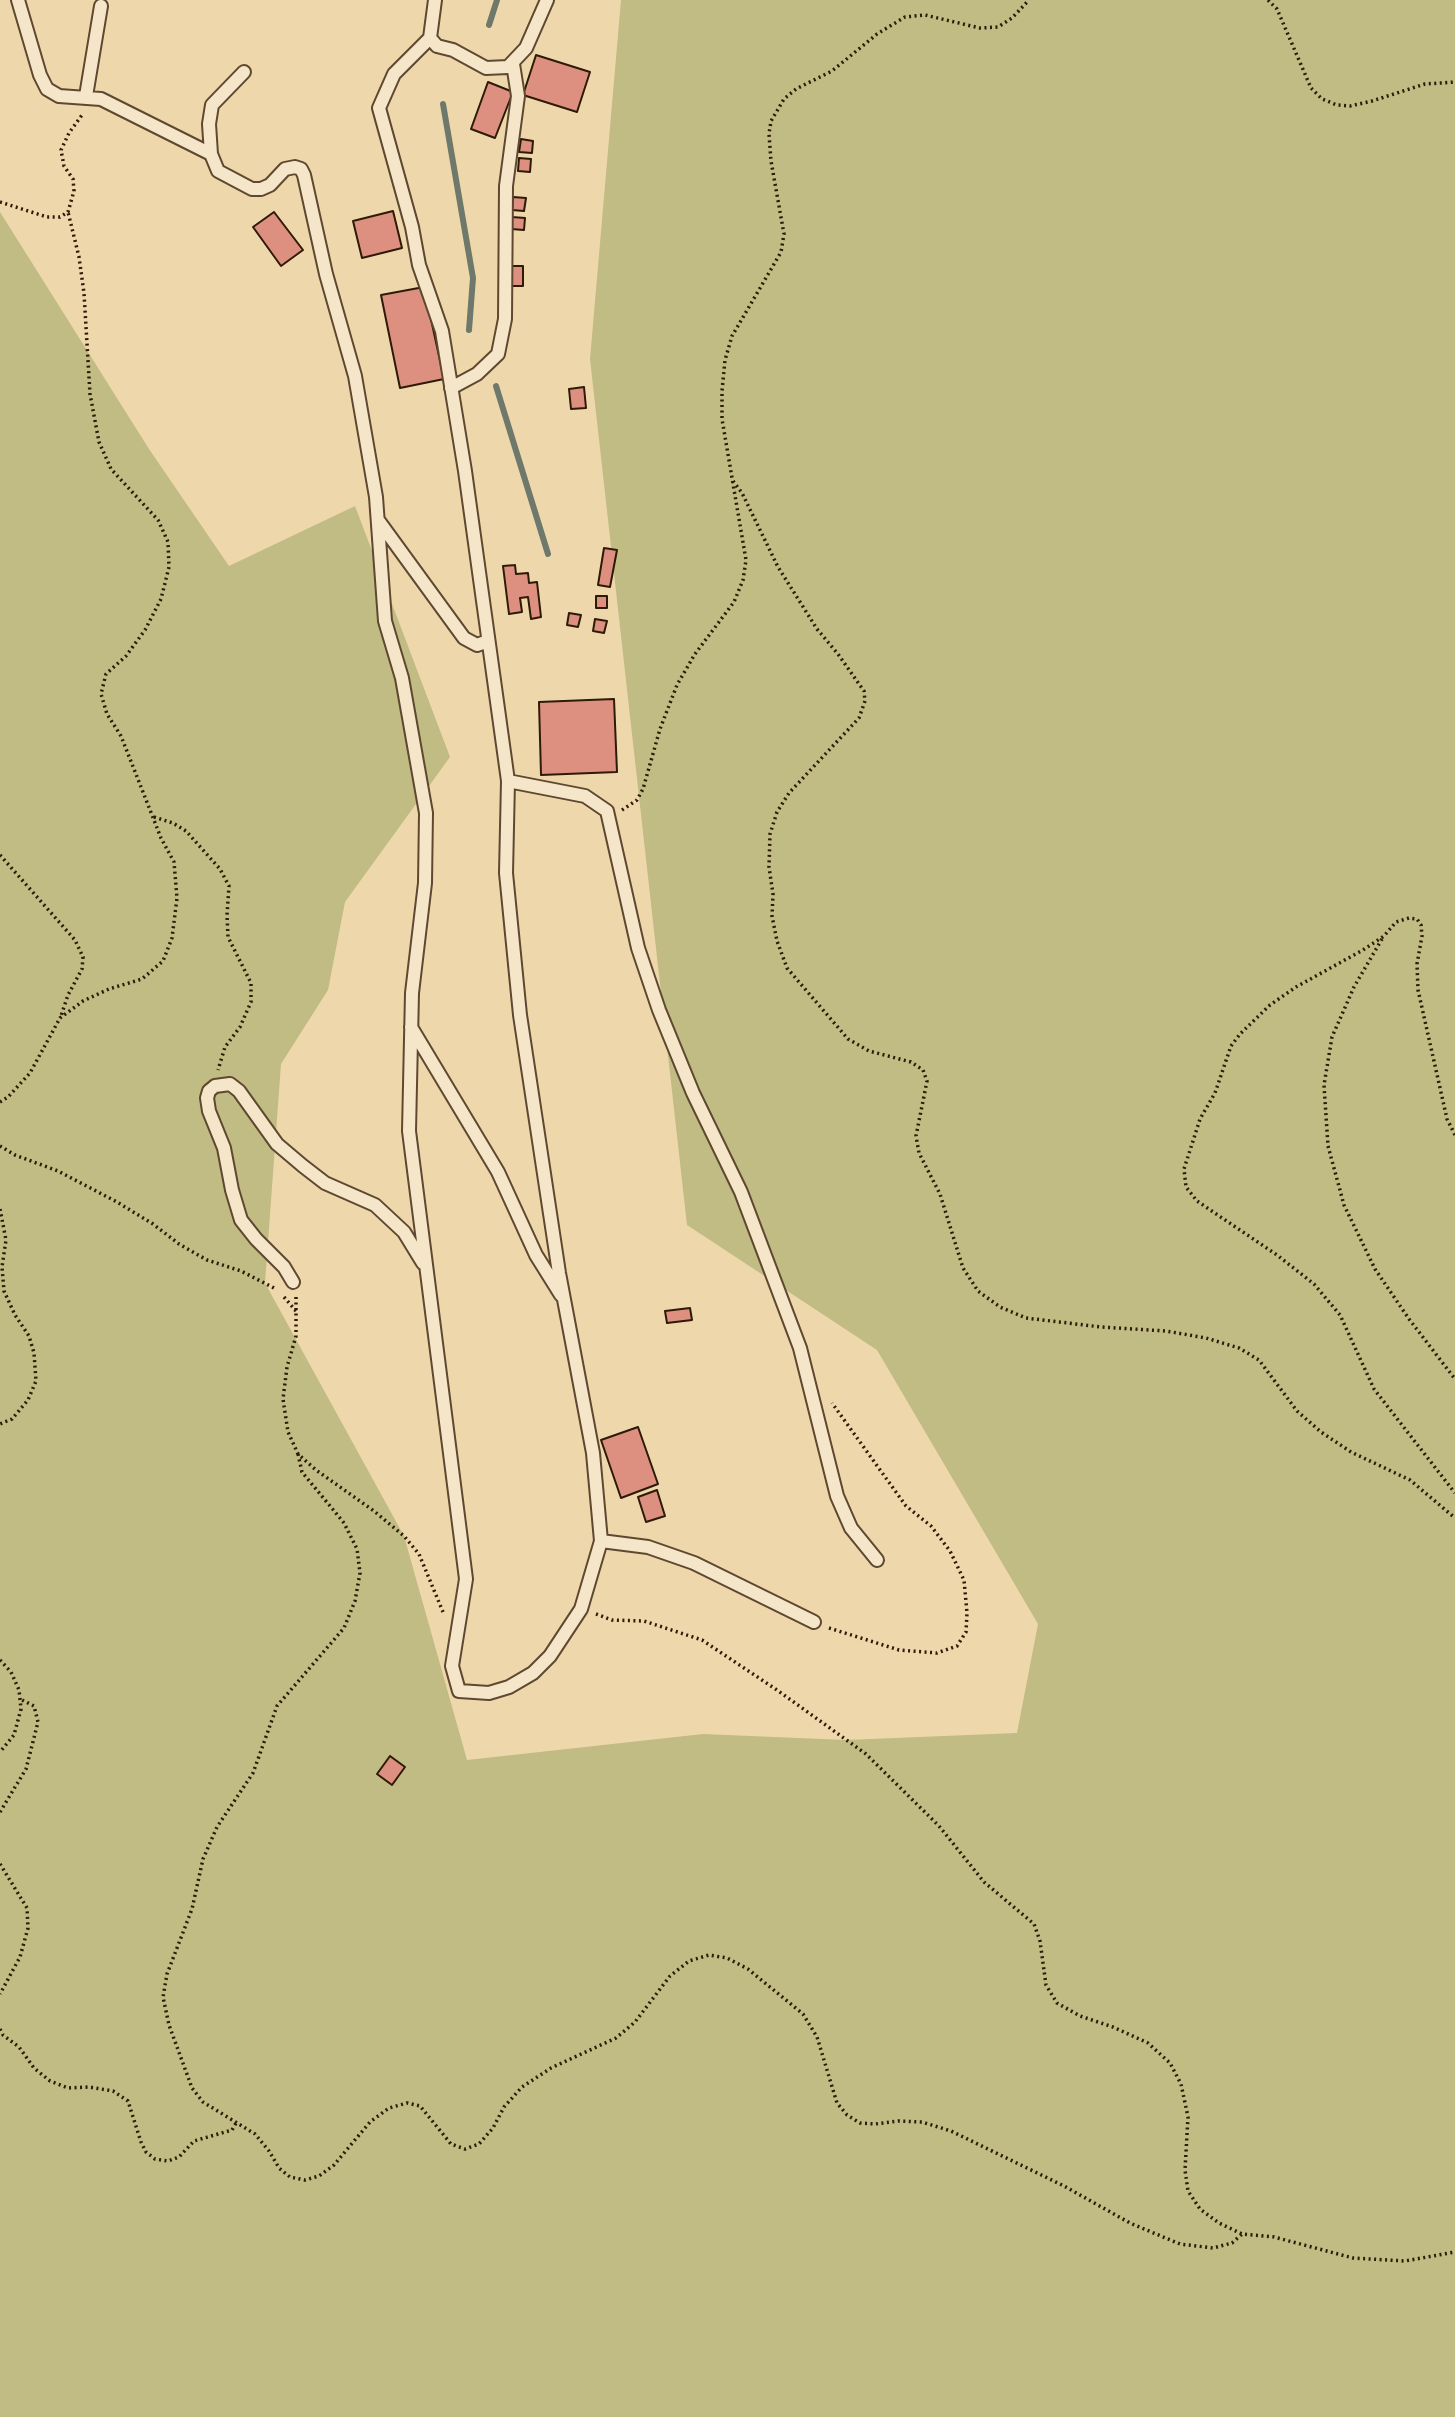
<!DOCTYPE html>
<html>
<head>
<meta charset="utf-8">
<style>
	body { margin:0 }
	canvas { display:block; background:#efd7ac }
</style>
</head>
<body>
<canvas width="1455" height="2417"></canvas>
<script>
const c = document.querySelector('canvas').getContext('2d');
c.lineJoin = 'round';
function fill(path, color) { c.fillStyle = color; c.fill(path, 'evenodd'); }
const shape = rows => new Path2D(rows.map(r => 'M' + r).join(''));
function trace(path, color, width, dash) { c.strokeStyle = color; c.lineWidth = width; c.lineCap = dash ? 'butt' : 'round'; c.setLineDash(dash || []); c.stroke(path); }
const green = shape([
	[621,0,1455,0,1455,2417,0,2417,0,212,149,449,229,566,355,506,450,757,345,902,328,990,281,1064,265,1283,404,1536,467,1760,703,1734,846,1740,1017,1733,1038,1624,877,1350,687,1225,590,359]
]);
const stream = shape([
	[489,25,497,0],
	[443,104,473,278,469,330],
	[496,386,548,554]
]);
const building = shape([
	[536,55,590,72,577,112,523,95,536,55],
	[488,82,513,92,495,138,471,129,488,82],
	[521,139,533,141,532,153,519,152,521,139],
	[519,158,531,159,530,172,518,171,519,158],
	[513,197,526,198,524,211,512,210,513,197],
	[393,211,402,248,362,258,353,221,393,211],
	[274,212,303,250,281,266,253,227,274,212],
	[512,217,525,218,524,230,511,229,512,217],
	[511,266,523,266,523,286,511,286,511,266],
	[424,287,444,379,400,388,381,295,424,287],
	[584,387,586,408,571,409,569,389,584,387],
	[604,548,617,550,610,587,598,585,604,548],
	[515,565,516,574,528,573,529,583,537,582,541,617,531,619,528,597,520,598,522,612,509,614,503,566,515,565],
	[596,596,607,596,607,608,596,608,596,596],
	[569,613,581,615,578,627,567,625,569,613],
	[595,619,607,621,604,633,593,631,595,619],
	[614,699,617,772,541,775,539,702,614,699],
	[690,1308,692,1320,667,1323,665,1311,690,1308],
	[638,1427,658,1484,621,1498,601,1440,638,1427],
	[657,1490,665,1516,646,1522,638,1497,657,1490],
	[390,1756,405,1767,392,1785,377,1774,390,1756]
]);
const path = shape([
	[1268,0,1277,9,1311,88,1322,99,1337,105,1350,106,1372,101,1425,84,1455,82],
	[0,202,47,217,60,217,68,212,74,191,73,179,64,166,61,150,69,133,82,115],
	[733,481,742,493,778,567,817,629,838,654,864,691,865,701,859,718,789,793,777,812,770,834,769,867,773,894,772,916,777,941,787,968,848,1039,869,1051,911,1062,923,1070,927,1081,916,1136,919,1153,940,1194,963,1268,978,1291,1000,1307,1026,1318,1101,1327,1166,1331,1206,1338,1239,1348,1259,1360,1297,1411,1321,1432,1351,1452,1410,1480,1455,1518],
	[622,810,637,800,643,789,660,729,677,685,695,654,734,602,743,580,746,560,722,419,722,391,725,360,732,336,781,252,784,234,771,161,769,134,771,121,784,99,796,89,832,71,877,34,905,17,925,15,980,28,998,27,1012,18,1029,0],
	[154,817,173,823,186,831,220,869,229,886,227,915,228,937,251,983,251,1002,240,1027,225,1047,218,1070],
	[0,855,75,940,83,957,82,969,68,995,61,1016],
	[1382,939,1354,987,1332,1037,1324,1085,1328,1146,1344,1205,1375,1269,1409,1319,1455,1379],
	[0,1102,8,1097,30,1073,60,1018,83,1001,109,989,142,979,163,961,172,938,177,898,174,862,161,838,121,736,107,714,101,694,106,674,126,656,145,630,161,599,169,567,168,542,158,520,111,469,99,442,90,394,84,293,79,257,68,212],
	[1455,1135,1447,1119,1418,990,1417,964,1422,936,1421,925,1417,919,1409,918,1396,922,1384,936,1363,950,1296,987,1270,1005,1240,1034,1231,1046,1215,1093,1200,1119,1184,1169,1186,1187,1197,1201,1277,1255,1314,1284,1340,1315,1374,1389,1455,1493],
	[0,1146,15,1155,58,1171,117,1202,153,1224,179,1244,207,1260,241,1271,276,1289],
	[0,1209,6,1240,2,1267,4,1291,15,1315,29,1336,34,1353,36,1381,28,1400,12,1419,0,1424],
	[284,1297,296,1311],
	[296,1297,296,1336,287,1367,283,1399,288,1432,298,1454,316,1470,374,1511,404,1536,419,1554,443,1612],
	[298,1454,302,1472,344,1523,357,1549,360,1573,355,1601,344,1628,277,1706,253,1773,217,1827,203,1859,192,1909,167,1974,163,1997,169,2025,192,2088,203,2102,255,2134,269,2151,279,2168,290,2177,305,2180,319,2176,334,2165,370,2122,389,2108,407,2103,420,2106,451,2144,465,2149,479,2144,493,2128,504,2107,522,2087,551,2068,616,2038,635,2022,670,1976,689,1961,709,1955,727,1958,748,1969,803,2014,817,2037,837,2103,847,2115,860,2123,875,2124,898,2121,922,2122,951,2131,1064,2186,1130,2223,1180,2244,1213,2248,1232,2243,1242,2234],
	[596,1614,612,1620,644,1621,702,1640,777,1690,866,1754,939,1826,984,1882,1034,1924,1040,1941,1046,1985,1057,2003,1080,2016,1113,2027,1148,2043,1170,2063,1181,2084,1188,2117,1185,2170,1188,2191,1200,2209,1219,2223,1242,2234,1274,2237,1353,2258,1405,2261,1455,2252],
	[829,1628,899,1650,937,1653,957,1646,966,1632,967,1613,964,1580,950,1551,931,1526,906,1506,832,1403],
	[0,1660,11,1672,19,1690,21,1709,14,1735,0,1752],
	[0,1812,26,1769,38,1722,34,1706,20,1699],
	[0,1864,27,1908,28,1928,20,1957,0,1994],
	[0,2029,3,2035,19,2047,34,2068,50,2081,68,2088,89,2087,113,2091,128,2101,141,2142,146,2152,155,2159,168,2161,179,2157,194,2141,232,2130,236,2123]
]);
const lane = shape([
	[18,0,40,75,47,89,59,96,101,99,211,154],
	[430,38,437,46,453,50,486,68,508,67,526,48,547,0],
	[430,38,435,0],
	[244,72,212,105,209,124,211,154,218,171,252,189,261,189,270,185,285,169,295,167,301,169,304,175,326,274,355,376,376,497,385,621,402,678,426,813,425,883,412,993,409,1131,466,1579,452,1666,459,1691,489,1693,509,1687,533,1673,550,1656,581,1609,601,1541,593,1453,559,1273,520,1015,506,873,508,781,465,471,442,331,419,265,412,227,379,108,394,74,430,38],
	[86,96,101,6],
	[451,388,477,374,498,354,505,319,506,186,518,96,513,64],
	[378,520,464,638,477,645,488,641],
	[508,781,585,796,607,811,638,948,659,1010,693,1093,741,1192,800,1348,837,1496,851,1528,877,1560],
	[411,1027,498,1172,536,1255,561,1295],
	[293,1282,284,1267,256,1239,241,1220,232,1190,224,1148,209,1111,207,1098,209,1091,215,1086,230,1084,239,1091,277,1144,303,1166,325,1183,375,1205,404,1232,423,1263],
	[601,1541,648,1547,694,1563,814,1622]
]);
fill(green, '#c0bc84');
trace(stream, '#6e796b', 6);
fill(building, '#dd9080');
trace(building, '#2d1a07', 2);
trace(lane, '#5e4930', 16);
trace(path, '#2d1a07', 3.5, [2, 3.5]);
trace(lane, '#f5e5c9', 12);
</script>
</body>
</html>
